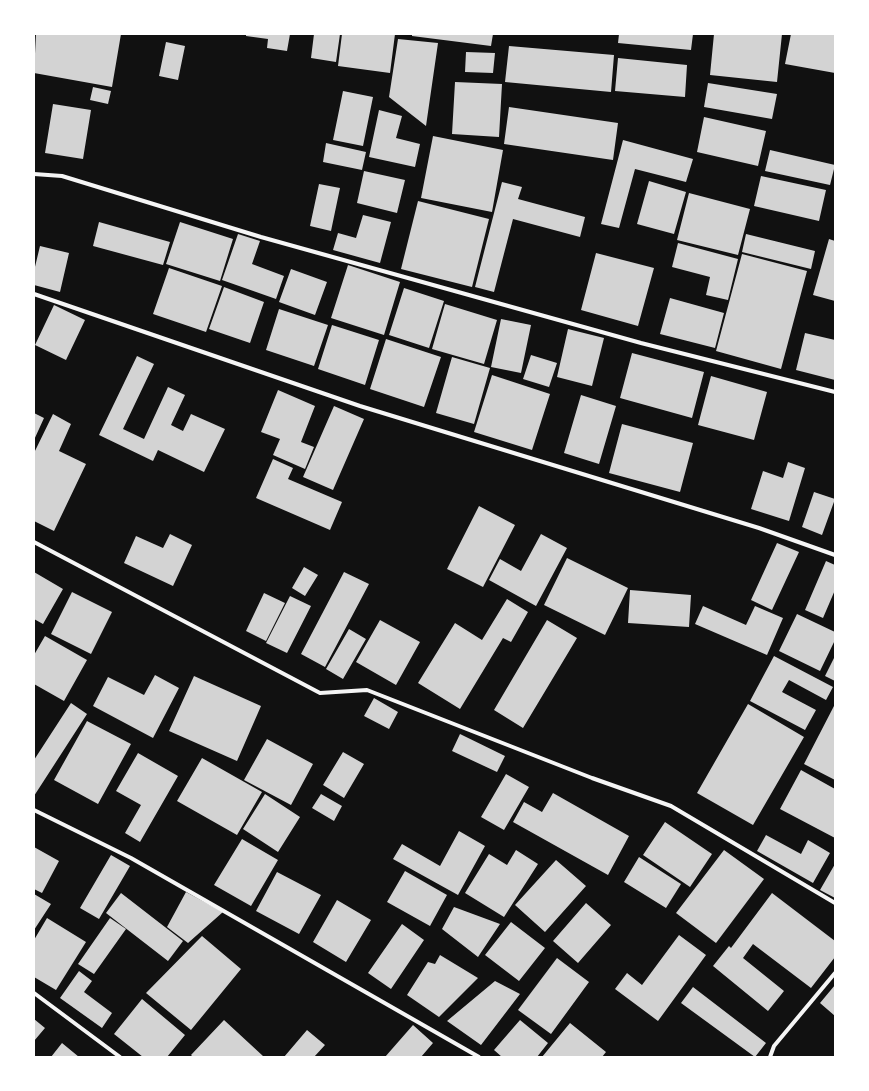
<!DOCTYPE html>
<html>
<head>
<meta charset="utf-8">
<style>
	body { margin:0 }
	#map { position:relative; width:869px; height:1091px; overflow:hidden; background:#111; font-family:"Archivo Narrow",sans-serif }
	canvas { display:block }
	.frame { position:absolute; inset:0; border:35px solid #fff; pointer-events:none }
</style>
</head>
<body>
<div id="map">
<canvas width="869" height="1091"></canvas>
<div class="frame"></div>
</div>
<script>
const c = document.querySelector('canvas').getContext('2d');
c.lineJoin = 'round';
function fill(path, color) { c.fillStyle = color; c.fill(path, 'evenodd'); }
const shape = rows => new Path2D(rows.map(r => 'M' + r).join(''));
function trace(path, color, width, dash) { c.strokeStyle = color; c.lineWidth = width; c.lineCap = dash ? 'butt' : 'round'; c.setLineDash(dash || []); c.stroke(path); }
const building = shape([
	[36,34,121,34,112,87,34,73],
	[246,34,290,34,287,51,267,48,268,39,246,36],
	[314,34,340,34,336,62,311,58],
	[342,34,395,34,390,73,338,66],
	[412,34,493,34,491,46,412,36],
	[619,34,693,34,691,50,618,43],
	[714,34,782,34,777,82,710,75],
	[791,34,835,34,835,73,785,64],
	[398,39,438,43,426,126,389,97],
	[166,42,185,46,178,80,159,76],
	[509,46,614,55,611,92,505,82],
	[466,52,495,53,493,73,465,72],
	[618,58,687,65,685,97,615,91],
	[455,82,502,84,499,137,452,134],
	[708,83,777,94,772,119,704,107],
	[93,87,111,91,108,104,90,100],
	[343,91,373,97,363,146,333,140],
	[53,104,91,110,83,159,45,153],
	[509,107,618,123,613,160,504,144],
	[379,110,402,116,396,138,420,144,415,167,369,157],
	[704,117,766,131,758,166,697,152],
	[433,136,503,150,492,212,421,198],
	[623,140,693,159,686,182,635,169,619,228,601,224],
	[326,143,366,152,362,170,323,162],
	[770,150,835,165,830,185,765,171],
	[364,171,405,180,397,213,357,203],
	[761,176,826,190,819,221,754,206],
	[649,181,686,192,674,234,637,224],
	[502,182,522,187,518,199,585,217,580,237,513,219,494,292,475,287],
	[319,184,340,188,331,231,310,226],
	[689,193,750,209,738,255,677,240],
	[418,201,489,219,472,287,401,269],
	[363,215,391,222,380,263,333,250,338,233,356,238],
	[99,222,170,242,163,265,93,246],
	[180,222,233,239,220,281,166,264],
	[238,234,260,241,252,264,284,276,276,299,222,280],
	[746,234,815,251,811,269,742,252],
	[829,239,835,241,835,301,813,295],
	[678,243,738,259,728,300,706,295,710,277,672,267],
	[40,246,69,253,60,292,34,285,34,271],
	[596,253,654,268,638,326,581,310],
	[742,254,807,271,781,369,716,351],
	[348,265,400,282,384,335,331,318],
	[169,268,222,286,206,332,153,314],
	[291,269,327,282,315,315,279,302],
	[224,287,264,302,250,343,209,329],
	[404,288,444,301,429,348,389,335],
	[670,298,724,313,715,348,660,334],
	[445,304,497,320,484,364,432,349],
	[54,305,85,320,66,360,35,345],
	[279,309,328,325,314,366,266,350],
	[501,319,531,325,521,373,491,367],
	[332,325,379,340,365,385,318,369],
	[568,329,604,338,592,386,557,377],
	[805,333,835,340,835,380,796,370],
	[386,339,441,357,424,407,370,389],
	[632,353,704,372,692,418,620,398],
	[531,355,557,363,549,387,523,379],
	[137,356,154,364,123,429,144,439,168,387,185,395,171,425,183,431,191,414,225,429,204,472,158,450,153,461,99,435],
	[452,357,490,368,474,424,436,413],
	[492,375,550,394,532,450,474,432],
	[711,376,767,392,754,440,698,425],
	[278,390,315,406,301,442,314,447,305,469,273,455,280,439,261,432],
	[581,395,616,406,599,464,564,453],
	[334,406,364,419,333,490,303,477],
	[34,413,44,418,34,440],
	[53,414,71,424,59,451,86,464,54,531,34,521,34,453],
	[622,424,693,443,680,492,609,473],
	[273,459,293,468,288,479,342,502,330,530,256,498],
	[788,462,805,468,789,521,751,509,763,471,783,478],
	[814,492,835,499,822,535,802,527],
	[479,506,515,525,483,587,447,569],
	[170,534,192,545,173,586,124,563,136,536,163,548],
	[541,534,567,548,536,606,489,580,500,559,521,571],
	[777,543,799,552,772,610,751,600],
	[567,558,628,588,605,635,544,605],
	[826,561,835,565,835,590,823,618,805,610],
	[304,567,318,575,305,596,292,588],
	[34,572,63,589,43,624,34,619],
	[344,572,369,584,325,667,301,654],
	[630,590,691,595,689,627,628,623],
	[72,592,112,612,91,654,51,634],
	[264,593,285,603,266,641,246,631],
	[290,596,311,606,287,653,266,643],
	[507,599,528,612,511,642,503,638,460,709,418,683,455,623,482,640],
	[703,606,746,625,755,606,783,618,767,655,695,624],
	[797,614,835,632,835,640,820,671,779,651],
	[380,620,420,642,396,685,356,662],
	[547,620,577,638,523,728,494,710],
	[349,629,366,639,343,679,326,669],
	[45,636,87,660,64,701,34,684,34,655],
	[774,656,833,687,826,700,789,680,782,692,816,710,805,730,750,701],
	[834,658,835,658,835,681,825,676],
	[155,675,179,688,153,738,93,706,108,677,144,695],
	[194,676,261,706,237,761,169,731],
	[374,698,398,712,389,729,364,716],
	[71,703,87,714,34,796,34,760],
	[748,704,804,737,753,825,697,793],
	[835,704,835,780,804,764],
	[87,721,131,744,98,804,54,780],
	[460,734,505,756,497,772,452,751],
	[267,739,313,764,291,805,244,780],
	[343,752,364,764,344,798,323,785],
	[138,753,178,776,140,842,125,833,141,805,116,791],
	[202,758,262,792,237,835,177,801],
	[801,770,835,789,835,838,780,809],
	[506,774,529,787,504,830,481,817],
	[553,793,629,836,608,875,513,822,524,802,542,812],
	[265,794,300,817,278,852,243,829],
	[321,794,342,806,334,821,312,808],
	[665,822,712,854,690,887,643,855],
	[459,831,485,846,458,895,393,859,402,844,440,866],
	[766,835,801,854,808,840,830,853,813,883,757,851],
	[242,839,278,860,251,906,214,885],
	[34,847,59,861,42,893,34,889],
	[516,850,538,864,504,917,465,893,489,854,507,865],
	[724,850,764,879,716,943,676,913],
	[111,855,130,866,99,919,80,908],
	[639,857,681,884,666,908,624,882],
	[556,860,586,886,545,932,515,905],
	[835,864,835,898,820,890],
	[405,871,447,895,430,926,387,902],
	[277,872,321,895,299,934,256,911],
	[186,892,223,912,188,943,167,927],
	[121,893,183,941,168,961,106,913],
	[772,893,835,941,835,957,811,988,753,944,743,958,784,991,768,1011,713,966,729,946,731,948],
	[34,894,51,904,34,930],
	[337,900,371,920,346,962,313,942],
	[586,903,611,925,578,963,553,941],
	[454,907,500,924,478,957,442,929],
	[47,918,86,942,56,990,34,977,34,940],
	[110,918,126,929,94,974,78,964],
	[511,922,545,948,519,981,485,955],
	[402,924,424,940,391,989,368,973],
	[679,935,706,955,658,1021,615,989,627,973,642,985],
	[202,936,241,969,191,1030,146,993],
	[440,955,478,978,439,1017,407,995,428,962,435,964],
	[557,958,589,982,551,1034,518,1010],
	[79,971,92,981,84,992,112,1013,102,1028,60,998],
	[495,981,520,994,481,1045,447,1021],
	[835,985,835,1016,820,1003],
	[693,987,766,1043,755,1057,681,1003],
	[142,999,185,1035,167,1057,143,1057,114,1034],
	[34,1019,45,1028,34,1041],
	[224,1020,263,1056,262,1057,193,1057,191,1055],
	[520,1020,548,1043,537,1057,502,1057,494,1050],
	[570,1023,606,1052,602,1057,542,1057],
	[413,1025,433,1043,421,1057,385,1057],
	[307,1030,325,1045,314,1057,284,1057],
	[62,1043,79,1057,51,1057]
]);
const minor = shape([
	[34,174,62,176,261,237,641,343,835,392],
	[34,294,360,406,759,528,835,555],
	[34,542,320,693,367,690,592,778,671,806,835,903],
	[34,810,131,858,479,1057],
	[34,993,120,1057],
	[770,1057,774,1046,835,973]
]);
fill(building, '#d3d3d3');
trace(minor, '#f5f5f5', 4);
</script>
</body>
</html>
